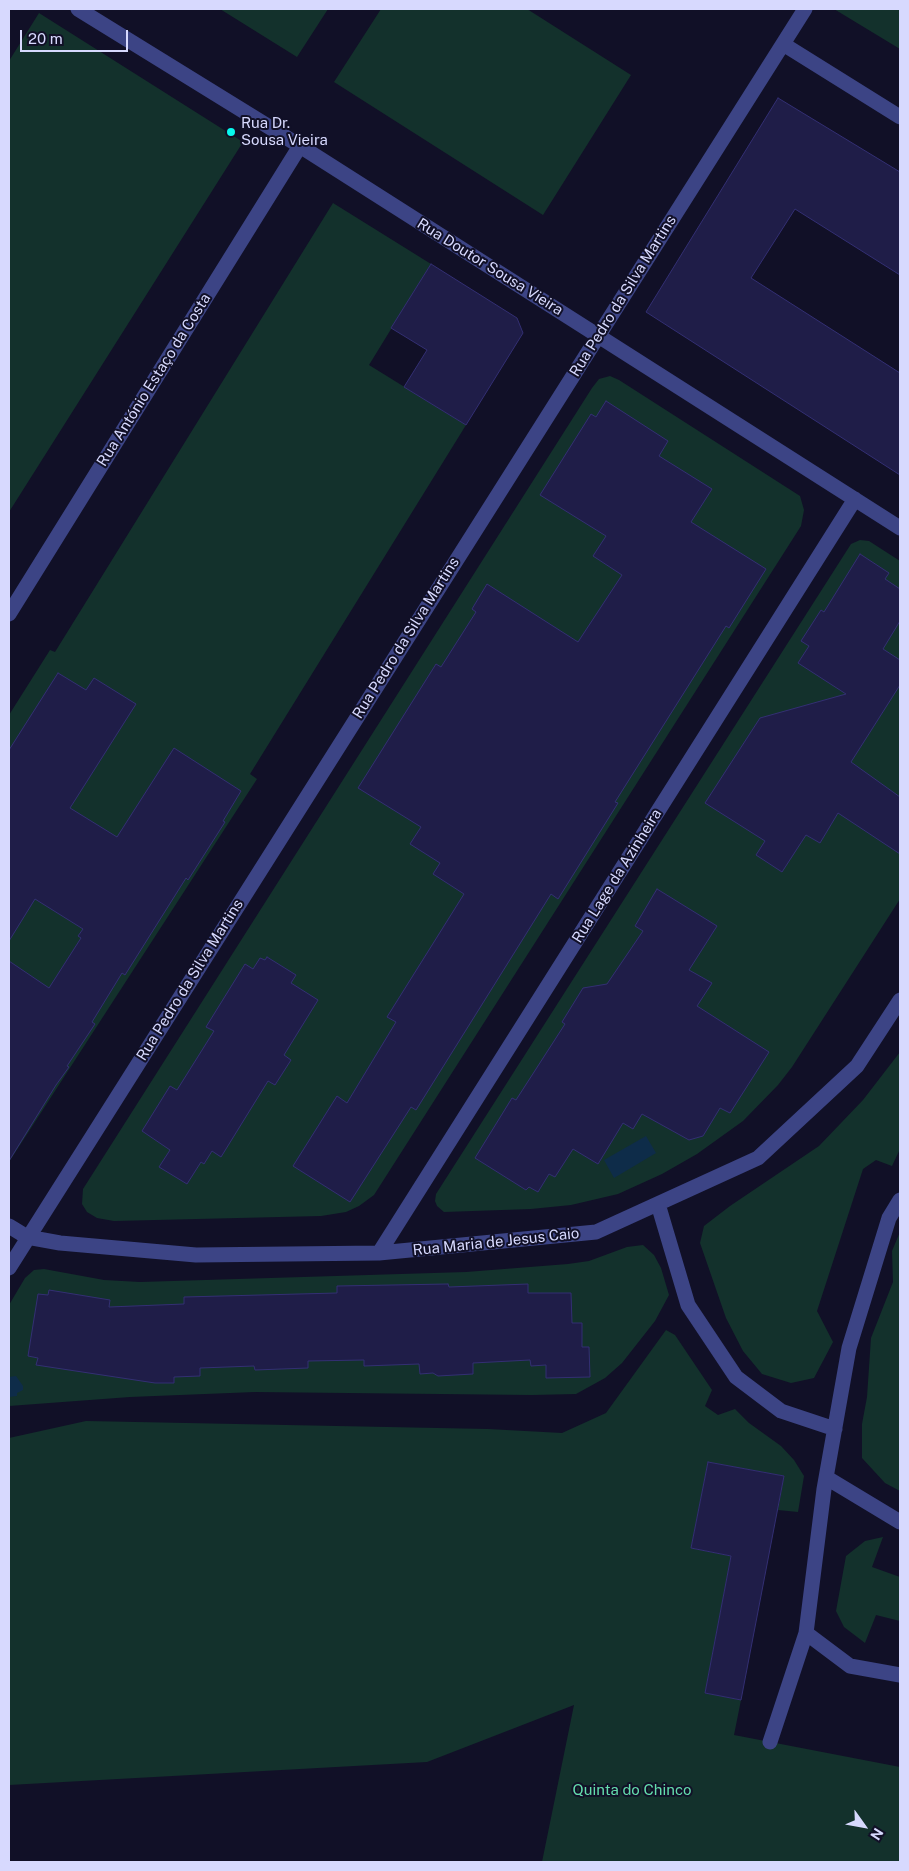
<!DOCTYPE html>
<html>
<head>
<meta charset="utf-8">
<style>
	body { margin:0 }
	#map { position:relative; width:909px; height:1871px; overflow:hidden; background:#111027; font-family:"Public Sans",sans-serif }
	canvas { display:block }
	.frame { position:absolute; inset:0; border:10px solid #d7d9fe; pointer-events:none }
	.north { position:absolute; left:839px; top:1801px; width:50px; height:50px; -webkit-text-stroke:4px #111027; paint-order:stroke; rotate:122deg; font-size:14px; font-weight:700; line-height:20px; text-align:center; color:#d7d9fe }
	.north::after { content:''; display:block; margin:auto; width:18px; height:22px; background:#d7d9fe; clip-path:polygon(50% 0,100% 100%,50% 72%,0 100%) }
	.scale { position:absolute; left:20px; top:30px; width:108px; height:22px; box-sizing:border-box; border:2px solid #d7d9fe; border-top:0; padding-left:6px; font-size:15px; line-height:18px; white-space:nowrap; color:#d7d9fe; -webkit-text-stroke:4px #111027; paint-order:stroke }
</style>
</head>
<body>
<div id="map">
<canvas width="909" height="1871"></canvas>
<div class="frame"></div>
<div class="north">N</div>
<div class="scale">20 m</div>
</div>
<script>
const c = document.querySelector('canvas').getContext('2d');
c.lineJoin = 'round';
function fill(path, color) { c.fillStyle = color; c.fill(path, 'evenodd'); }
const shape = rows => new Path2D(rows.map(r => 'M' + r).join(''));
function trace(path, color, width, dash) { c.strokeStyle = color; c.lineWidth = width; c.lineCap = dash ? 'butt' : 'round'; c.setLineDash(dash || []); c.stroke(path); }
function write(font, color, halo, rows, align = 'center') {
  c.font = font + ' "Public Sans",sans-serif'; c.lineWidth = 4; c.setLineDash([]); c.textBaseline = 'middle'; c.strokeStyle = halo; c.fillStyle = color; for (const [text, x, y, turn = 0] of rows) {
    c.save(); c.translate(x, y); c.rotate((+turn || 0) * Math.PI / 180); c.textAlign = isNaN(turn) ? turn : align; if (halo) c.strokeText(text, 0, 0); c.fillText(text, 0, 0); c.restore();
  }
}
const green = shape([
	[220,9,328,9,297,57],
	[381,9,527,9,631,75,543,215,334,82],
	[834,9,900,9,900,49],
	[39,13,243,142,9,512,9,61],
	[333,203,431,264,369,365,466,425,250,774,257,779,9,1162,9,715,50,650,55,652],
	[610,376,619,380,800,496,804,510,801,526,374,1195,359,1206,346,1212,321,1216,114,1221,97,1218,87,1212,82,1204,83,1189,592,388,599,379],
	[860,540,869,541,900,561,900,899,792,1067,778,1085,743,1121,697,1154,662,1174,618,1194,571,1205,531,1209,444,1212,437,1206,435,1201,436,1194,851,544],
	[900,1052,900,1149,892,1166,876,1160,863,1169,817,1311,833,1342,814,1378,791,1383,762,1374,743,1351,726,1318,700,1243,704,1226,730,1206,819,1146,863,1100],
	[900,1232,900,1491,885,1483,862,1458,862,1424,867,1397,871,1338,893,1282,892,1251],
	[643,1245,654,1255,661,1268,669,1295,655,1321,622,1363,605,1378,576,1394,532,1395,255,1392,130,1397,9,1406,9,1305,25,1278,34,1270,44,1269,104,1280,140,1282,466,1272,568,1264,589,1261,627,1247],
	[666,1330,675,1335,712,1390,705,1406,718,1415,735,1409,749,1423,781,1446,794,1460,804,1476,798,1512,778,1510,784,1476,708,1462,691,1548,731,1556,705,1693,741,1700,734,1735,900,1767,900,1862,542,1862,574,1705,427,1762,9,1785,9,1438,86,1421,488,1429,562,1433,606,1413],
	[883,1537,872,1567,900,1577,900,1621,876,1615,865,1643,844,1627,836,1611,846,1556,865,1541]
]);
const water = shape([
	[646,1136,656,1153,614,1178,604,1160],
	[16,1376,23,1386,23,1390,17,1393,17,1396,9,1397,9,1377]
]);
const building = shape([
	[778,98,900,172,900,275,795,209,751,278,900,373,900,475,646,312,778,98],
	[431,264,517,318,523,333,466,425,404,387,427,350,391,328,431,264],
	[606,401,668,441,659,456,712,489,691,522,766,569,729,628,726,626,615,802,618,803,558,899,551,894,416,1110,411,1107,350,1202,293,1166,337,1096,347,1103,396,1022,387,1017,464,894,433,874,440,863,410,844,421,827,358,788,436,664,441,667,476,612,472,609,487,584,578,642,622,575,593,556,606,536,540,495,591,414,596,417,606,401],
	[860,554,889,573,885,579,900,589,900,621,883,649,900,660,900,685,851,762,900,797,900,854,838,813,820,843,806,835,782,872,756,855,765,841,705,803,760,718,846,694,798,663,809,646,801,641,821,610,824,612,860,554],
	[58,673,86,690,94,678,136,704,70,808,117,837,174,748,241,791,223,821,225,822,188,880,186,878,125,975,122,973,92,1022,95,1024,67,1066,69,1067,56,1085,9,1161,9,961,49,988,81,938,78,936,83,929,35,899,9,941,9,750,58,673],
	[657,889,717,926,689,970,712,983,697,1006,769,1052,730,1113,720,1108,703,1136,689,1140,642,1114,633,1129,623,1123,598,1164,573,1149,555,1177,549,1174,538,1192,529,1187,526,1190,475,1158,512,1098,516,1100,565,1024,562,1022,583,988,607,984,643,931,635,926,657,889],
	[267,957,296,975,291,983,318,1000,284,1055,291,1060,275,1085,268,1081,221,1157,212,1151,204,1164,201,1162,187,1184,159,1167,170,1150,142,1131,170,1086,177,1090,214,1031,206,1027,245,964,253,969,260,958,265,960,267,957],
	[448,1284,449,1287,528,1284,528,1293,571,1293,572,1323,582,1323,582,1347,589,1347,590,1377,546,1378,546,1365,531,1366,530,1360,473,1363,473,1374,438,1376,433,1373,420,1374,419,1364,364,1366,364,1360,308,1361,308,1368,255,1370,254,1366,200,1368,200,1376,174,1377,174,1383,155,1383,36,1365,38,1358,28,1356,38,1294,48,1295,49,1290,110,1300,109,1307,184,1304,184,1297,337,1293,337,1286,448,1284],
	[708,1462,784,1476,741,1700,705,1693,731,1556,691,1548,708,1462]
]);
const minor = shape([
	[78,9,300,146,900,528],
	[783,44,900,117],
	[9,614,300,146],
	[900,1200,889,1218,849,1348,824,1489,806,1633,850,1666,900,1675],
	[658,1204,688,1305,736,1377,781,1411,835,1429],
	[9,1226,27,1237,60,1243,196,1255,379,1253,596,1232,758,1158,857,1066,900,1000],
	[379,1253,855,499],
	[9,1268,805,9],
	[827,1478,900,1522],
	[770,1742,806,1633]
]);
const markers = [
	[231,132,5,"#08f9ee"]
];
const poiNames = [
	["Rua Dr.",241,123],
	["Sousa Vieira",241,140]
];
const streetNames = [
	["Rua Doutor Sousa Vieira",490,267,32],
	["Rua Pedro da Silva Martins",623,296,-58],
	["Rua António Estaço da Costa",154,380,-58],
	["Rua Pedro da Silva Martins",406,638,-58],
	["Rua Lage da Azinheira",617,876,-58],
	["Rua Pedro da Silva Martins",190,980,-58],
	["Rua Maria de Jesus Caio",496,1242,-6]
];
const parkNames = [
	["Quinta do Chinco",632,1790]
];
fill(green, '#13312c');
fill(water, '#0e2c49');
fill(building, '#1f1d48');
trace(building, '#332f73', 1);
trace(minor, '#3c4485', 15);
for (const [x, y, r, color] of markers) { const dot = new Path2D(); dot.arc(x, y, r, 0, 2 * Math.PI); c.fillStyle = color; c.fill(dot); trace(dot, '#111027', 2); }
write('15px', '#d7d9fe', '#111027', poiNames, 'left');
write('15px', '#d7d9fe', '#111027', streetNames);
write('15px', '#64ddad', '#111027', parkNames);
</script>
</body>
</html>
